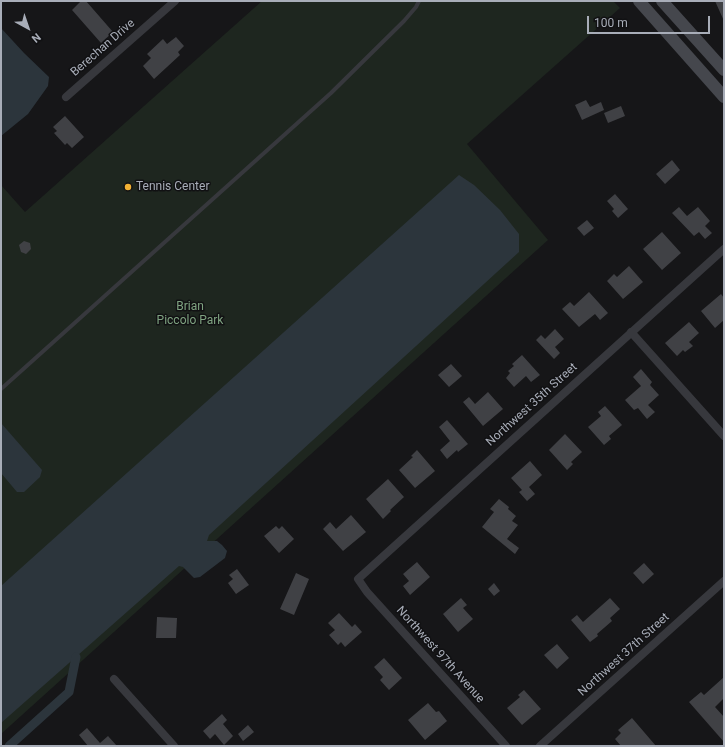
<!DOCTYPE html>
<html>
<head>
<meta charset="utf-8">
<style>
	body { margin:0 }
	#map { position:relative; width:725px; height:747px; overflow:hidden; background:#161618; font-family:Roboto,sans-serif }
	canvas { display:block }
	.frame { position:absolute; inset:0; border:2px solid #a8adb8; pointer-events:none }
	.north { position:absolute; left:8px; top:8px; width:40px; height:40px; -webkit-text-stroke:3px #111113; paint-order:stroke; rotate:140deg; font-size:11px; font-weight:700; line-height:16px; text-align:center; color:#a8adb8 }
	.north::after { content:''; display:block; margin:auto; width:14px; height:18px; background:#a8adb8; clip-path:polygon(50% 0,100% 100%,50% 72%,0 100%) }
	.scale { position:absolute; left:587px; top:16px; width:123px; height:18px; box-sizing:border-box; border:2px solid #a8adb8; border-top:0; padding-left:5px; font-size:12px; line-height:14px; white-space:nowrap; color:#a8adb8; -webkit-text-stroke:3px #111113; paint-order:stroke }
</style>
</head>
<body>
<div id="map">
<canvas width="725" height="747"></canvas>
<div class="frame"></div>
<div class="north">N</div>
<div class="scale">100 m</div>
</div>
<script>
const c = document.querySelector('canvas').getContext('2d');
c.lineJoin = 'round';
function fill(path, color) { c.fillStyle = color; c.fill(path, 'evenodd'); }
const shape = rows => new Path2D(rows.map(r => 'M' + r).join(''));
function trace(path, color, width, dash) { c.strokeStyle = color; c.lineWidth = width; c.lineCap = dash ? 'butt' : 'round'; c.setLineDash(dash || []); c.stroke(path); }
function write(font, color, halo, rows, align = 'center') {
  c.font = font + ' Roboto,sans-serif'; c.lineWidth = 3; c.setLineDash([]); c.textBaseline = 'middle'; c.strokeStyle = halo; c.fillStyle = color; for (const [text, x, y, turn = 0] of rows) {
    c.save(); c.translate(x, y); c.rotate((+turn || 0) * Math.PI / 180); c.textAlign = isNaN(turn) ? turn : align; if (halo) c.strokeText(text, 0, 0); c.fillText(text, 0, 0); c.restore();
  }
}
const green = shape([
	[262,1,613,1,620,8,467,144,548,240,1,734,1,185,25,212]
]);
const water = shape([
	[1,28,24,53,49,77,48,86,28,114,1,136],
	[459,175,474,185,500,210,519,234,519,252,209,535,207,541,217,541,222,545,227,551,225,558,200,577,194,578,183,567,179,566,1,723,1,586],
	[1,423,42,470,40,477,24,492,17,492,1,473]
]);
const canal = shape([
	[9,746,69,692,76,657]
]);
const building = shape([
	[81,1,86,1,113,32,101,43,72,10],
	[715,1,724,1,724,21],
	[176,37,184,46,178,52,180,55,154,79,143,66,151,58,147,54,163,39,167,44],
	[586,100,590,107,601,102,604,110,582,120,575,105],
	[621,106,625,116,608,123,604,113],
	[65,116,84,137,72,148,67,143,65,145,54,133,57,131,53,127],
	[672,160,680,170,665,184,656,174],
	[615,194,628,209,618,218,612,211,614,209,607,201],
	[679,207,687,216,698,207,710,221,705,226,712,233,705,239,699,232,694,236,672,213],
	[587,220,594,228,584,236,577,228],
	[662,232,681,253,662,270,643,249],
	[24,241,30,243,31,249,26,254,21,252,19,245],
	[629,266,643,282,623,299,607,281,614,274,617,277],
	[589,292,608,313,600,320,595,314,579,327,562,309,570,302,574,306],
	[721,294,724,298,724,320,715,328,701,311],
	[689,322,699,333,689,342,693,346,685,352,683,350,677,356,665,343],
	[555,329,564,339,555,347,560,353,554,359,536,340,541,335,545,339],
	[522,355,540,375,531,382,526,376,514,387,506,378,510,373,508,371,514,366,512,364],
	[451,364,462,376,449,387,438,375],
	[641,369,652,382,650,385,659,395,648,405,655,412,647,419,638,408,634,410,625,400,641,386,633,377],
	[488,392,503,409,483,426,463,402,469,397,475,404],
	[605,406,622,425,609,436,611,439,604,445,588,427,601,416,598,412],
	[447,420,468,444,458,452,457,450,447,459,440,450,450,441,439,427],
	[565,434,582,452,571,462,573,464,567,470,549,450],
	[417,450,435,471,415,488,399,470,413,457,411,456],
	[530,461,542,475,529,487,535,494,527,501,519,492,522,490,511,478],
	[388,479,404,497,390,510,391,511,383,519,366,499],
	[499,499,509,507,508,509,516,516,512,521,518,525,507,539,519,548,515,554,482,527,494,512,490,509],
	[351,515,366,532,343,551,323,529,330,522,336,529],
	[276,526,279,529,282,526,294,539,279,553,264,536],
	[417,562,430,577,410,595,403,586,409,581,403,574],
	[644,563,654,574,643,584,633,573],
	[237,569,249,585,236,594,228,583,233,579,229,575],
	[296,573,309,579,294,615,280,609],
	[494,583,500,591,494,596,488,589],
	[461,598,467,605,463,608,473,619,458,632,443,614],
	[610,598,620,609,610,618,612,621,597,634,598,636,590,642,571,620,577,615,583,622],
	[339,613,352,627,355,624,362,632,345,647,341,642,338,645,329,635,335,630,328,623],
	[157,617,177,618,176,638,156,638],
	[557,644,569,658,557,669,544,655],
	[384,658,402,678,389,690,380,680,383,677,374,667],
	[724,677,724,698,715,707,724,717,724,742,689,702,701,692,704,695],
	[524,690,541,709,522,725,507,708,520,697,518,695],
	[428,703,436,712,439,711,447,721,425,740,408,720],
	[222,714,227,720,223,724,233,736,224,745,215,734,210,739,203,731],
	[632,718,656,746,621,746,615,739,621,733,618,730],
	[248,725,254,732,243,741,238,734],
	[87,728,100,743,108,736,117,746,88,746,79,735]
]);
const service = shape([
	[1,389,331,93,404,21,416,7,419,1]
]);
const minor = shape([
	[66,97,175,1],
	[631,332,724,436],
	[114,679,174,746],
	[506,746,367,592,358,579,724,249],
	[540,746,724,581]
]);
const secondary = shape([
	[639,1,724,97],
	[662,1,724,70]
]);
const markers = [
	[128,187,4,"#f2b134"]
];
const streetNames = [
	["Berechan Drive",103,48,-41],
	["Northwest 35th Street",532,405,-42],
	["Northwest 97th Avenue",440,655,48],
	["Northwest 37th Street",624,655,-42]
];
const poiNames = [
	["Tennis Center",136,187]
];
const parkNames = [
	["Brian",190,307],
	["Piccolo Park",190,321]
];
fill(green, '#1e261f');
fill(water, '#2c353c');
trace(canal, '#2c353c', 9);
fill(building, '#404145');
trace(service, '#37383d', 4);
trace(minor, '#37383d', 8);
trace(secondary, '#45474d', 12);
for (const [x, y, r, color] of markers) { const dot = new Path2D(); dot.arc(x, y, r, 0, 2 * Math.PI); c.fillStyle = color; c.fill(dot); trace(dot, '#111113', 1.5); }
write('12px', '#a8adb8', '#111113', streetNames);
write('12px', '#a8adb8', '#111113', poiNames, 'left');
write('12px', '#7fa381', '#111113', parkNames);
</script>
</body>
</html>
